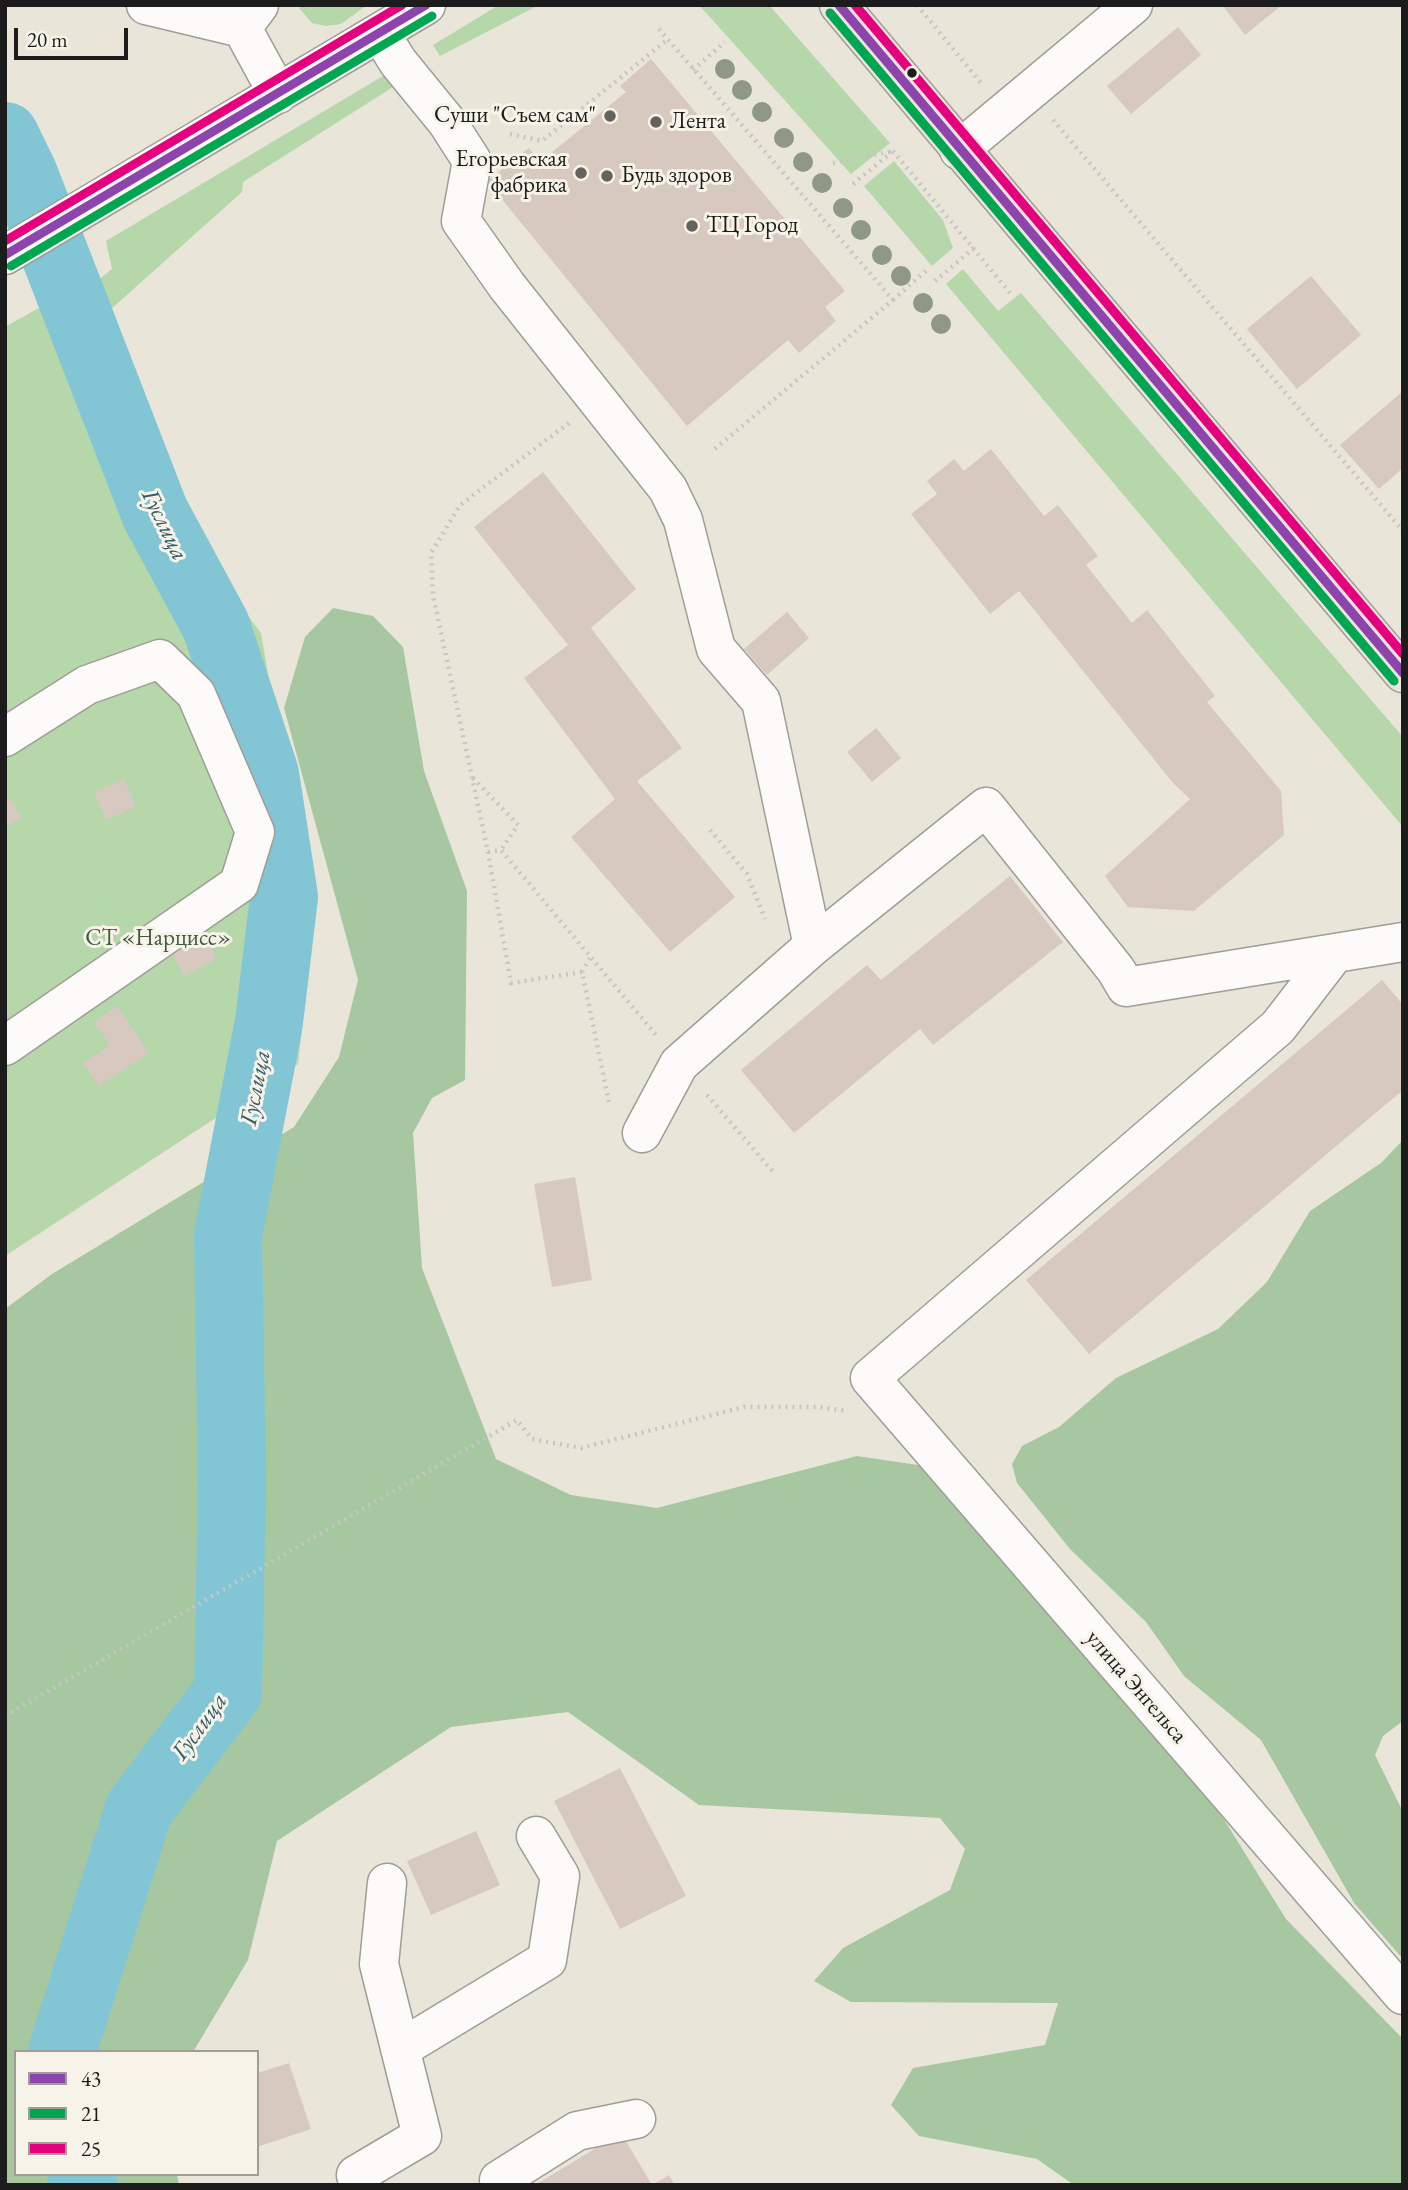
<!DOCTYPE html>
<html>
<head>
<meta charset="utf-8">
<style>
	body { margin:0 }
	#map { position:relative; width:1408px; height:2190px; overflow:hidden; background:#eae5d9; font-family:"EB Garamond",serif }
	canvas { display:block }
	.frame { position:absolute; inset:0; border:7px solid #1c1c1c; pointer-events:none }
	.legend { position:absolute; left:14px; top:2050px; width:245px; height:126px; box-sizing:border-box; background:#f7f3e8; border:2px solid #9f9d96; margin:0; padding:9px 12px; list-style:none; font-size:21px; color:#1c1c1c }
	.legend li { display:flex; align-items:center; gap:14px; height:35px }
	.legend b { width:35px; border:2px solid #9f9d96 }
	.scale { position:absolute; left:14px; top:28px; width:114px; height:32px; box-sizing:border-box; border:4px solid #1c1c1c; border-top:0; padding-left:9px; font-size:21px; line-height:24px; white-space:nowrap; color:#1c1c1c; -webkit-text-stroke:5px #f7f3e8; paint-order:stroke }
</style>
</head>
<body>
<div id="map">
<canvas width="1408" height="2190"></canvas>
<div class="frame"></div>
<ul class="legend">
<li><b style="height:9px;background:#8e44ad"></b>43</li>
<li><b style="height:9px;background:#00a651"></b>21</li>
<li><b style="height:9px;background:#e5007d"></b>25</li>
</ul>
<div class="scale">20 m</div>
</div>
<script>
const c = document.querySelector('canvas').getContext('2d');
c.lineJoin = 'round';
function fill(path, color) { c.fillStyle = color; c.fill(path, 'evenodd'); }
const shape = rows => new Path2D(rows.map(r => 'M' + r).join(''));
function trace(path, color, width, dash) { c.strokeStyle = color; c.lineWidth = width; c.lineCap = dash ? 'butt' : 'round'; c.setLineDash(dash || []); c.stroke(path); }
function write(font, color, halo, rows, align = 'center') {
  c.font = font + ' "EB Garamond",serif'; c.lineWidth = 6; c.setLineDash([]); c.textBaseline = 'middle'; c.strokeStyle = halo; c.fillStyle = color; for (const [text, x, y, turn = 0] of rows) {
    c.save(); c.translate(x, y); c.rotate((+turn || 0) * Math.PI / 180); c.textAlign = isNaN(turn) ? turn : align; if (halo) c.strokeText(text, 0, 0); c.fillText(text, 0, 0); c.restore();
  }
}
const green = shape([
	[303,5,367,5,341,24,326,26,312,23,299,8],
	[499,5,539,5,440,56,433,45],
	[699,5,769,5,890,143,851,174],
	[388,73,401,82,243,182,242,192,110,310,97,281,112,269,106,241],
	[894,161,943,220,953,248,932,266,864,186],
	[963,269,998,311,1021,293,1403,737,1403,827,946,284],
	[89,280,220,578,261,633,312,934,298,1064,5,1256,5,327]
]);
const forest = shape([
	[333,608,373,616,403,647,424,771,467,891,465,1080,432,1098,413,1133,422,1268,496,1459,571,1495,657,1508,857,1456,938,1468,1117,1648,1286,1919,1403,2039,1403,2185,1074,2185,1037,2159,919,2136,891,2105,913,2068,1045,2045,1058,2003,851,2002,814,1981,843,1948,950,1890,965,1849,940,1818,699,1805,568,1712,451,1727,277,1841,248,1960,193,2052,16,2052,16,2174,177,2174,179,2185,5,2185,5,1309,52,1274,294,1127,339,1057,358,980,284,708,305,637],
	[1403,1140,1403,1721,1383,1736,1375,1755,1403,1812,1403,1959,1354,1903,1261,1740,1184,1676,1146,1622,1070,1549,1017,1483,1012,1464,1022,1446,1059,1427,1116,1378,1218,1329,1267,1282,1310,1211,1381,1163]
]);
const river = shape([
	[5,136,24,175,155,513,216,626,265,774,284,897,269,1022,228,1235,232,1484,228,1692,139,1809,62,2052],
	[81,2174,84,2185]
]);
const building = shape([
	[1222,5,1282,5,1245,35],
	[1178,27,1201,55,1131,114,1107,86],
	[651,59,845,291,825,307,836,321,799,353,788,340,687,426,487,181,529,148,540,162,626,92,620,86],
	[1311,276,1361,335,1297,389,1247,329],
	[1403,391,1403,468,1379,489,1340,445],
	[991,449,1044,516,1058,505,1098,556,1086,565,1132,623,1147,610,1215,696,1207,702,1281,791,1284,835,1194,911,1128,907,1105,876,1190,799,1173,783,1019,591,990,614,911,514,937,494,927,481,954,459,964,471],
	[543,472,636,589,591,628,682,748,637,781,735,897,670,952,571,837,615,799,524,678,568,645,474,527],
	[787,612,809,638,767,675,744,649],
	[876,728,901,758,872,782,847,752],
	[124,779,136,807,106,820,94,792],
	[5,792,22,817,5,828],
	[1010,876,1063,942,933,1045,920,1029,794,1133,741,1070,867,965,881,980],
	[204,932,217,959,184,976,170,949],
	[1382,980,1403,1005,1403,1090,1089,1354,1026,1280],
	[117,1006,149,1053,99,1086,83,1063,110,1045,94,1022],
	[575,1177,592,1280,552,1287,534,1184],
	[620,1768,686,1896,620,1929,554,1801],
	[476,1831,500,1885,431,1915,407,1861],
	[289,2063,311,2129,257,2147,257,2073],
	[621,2133,652,2185,669,2175,675,2185,535,2185]
]);
const path = shape([
	[917,5,981,83],
	[659,29,893,300,711,452],
	[693,70,725,42],
	[1053,120,1403,531],
	[510,134,542,141,667,40],
	[893,151,1010,293],
	[833,163,893,151],
	[853,184,892,152],
	[935,281,974,248],
	[893,300,927,270],
	[569,423,460,505,431,553,433,595,488,852,511,983,582,972,610,1107],
	[473,778,518,825,501,850],
	[710,830,747,874,765,919],
	[488,852,501,850,656,1035],
	[582,972,590,958],
	[707,1095,775,1174],
	[5,1716,517,1420,532,1439,581,1448,744,1407,817,1407,848,1411]
]);
const minor = shape([
	[146,5,242,28],
	[259,5,242,28,278,94],
	[380,33,398,62,447,122,472,161,461,221,507,286,668,489,683,520,716,649,761,701,813,946,986,807,1116,970,1126,987,1403,942],
	[959,150,1133,5],
	[5,255,426,5],
	[5,737,87,685,160,659,196,694,255,832,239,884,5,1046],
	[1335,953,1278,1027,870,1378,1403,1995],
	[642,1133,679,1064,813,946],
	[400,2049,547,1960,560,1876,536,1836],
	[359,2185,356,2175,422,2136,379,1964,387,1883],
	[500,2185,499,2180,577,2131,636,2119]
]);
const major = shape([
	[839,5,1403,673]
]);
const bus1 = shape([
	[839,5,1403,673],
	[5,255,426,5]
]);
const bus2 = shape([
	[830,13,1394,681],
	[11,266,432,16]
]);
const bus3 = shape([
	[855,5,1403,654],
	[5,241,402,5]
]);
const trees = [
	[725,69],
	[742,90],
	[762,112],
	[784,138],
	[803,162],
	[822,183],
	[843,208],
	[861,230],
	[882,255],
	[901,276],
	[923,303],
	[941,324]
];
const markers = [
	[912,73,6,"#1c1c1c"],
	[610,116,7,"#64625e"],
	[656,122,7,"#64625e"],
	[581,173,7,"#64625e"],
	[607,176,7,"#64625e"],
	[692,226,7,"#64625e"]
];
const poiNames = [
	["Суши \"Съем сам\"",596,116,"right"],
	["Лента",670,122],
	["Егорьевская",567,160,"right"],
	["фабрика",567,186,"right"],
	["Будь здоров",621,176],
	["ТЦ Город",706,226]
];
const parkNames = [
	["СТ «Нарцисс»",158,939]
];
const streetNames = [
	["улица Энгельса",1136,1687,49]
];
const waterNames = [
	["Гуслица",164,525,64],
	["Гуслица",256,1088,-79],
	["Гуслица",200,1727,-54]
];
fill(green, '#b5d7aa');
fill(forest, '#a6c7a0');
trace(river, '#82c6d5', 68);
fill(building, '#d7c9bf');
trace(minor, '#a09d96', 41);
trace(major, '#a09d96', 41);
trace(path, '#c6c6c3', 4.5, [2, 5]);
trace(minor, '#fcfbf9', 38);
trace(major, '#ede5dd', 38);
trace(bus1, '#8e44ad', 9);
trace(bus2, '#00a651', 9);
trace(bus3, '#e5007d', 9);
c.fillStyle = '#8e9885';
for (const [x, y] of trees) { c.beginPath(); c.arc(x, y, 10, 0, 2 * Math.PI); c.fill(); }
for (const [x, y, r, color] of markers) { const dot = new Path2D(); dot.arc(x, y, r, 0, 2 * Math.PI); c.fillStyle = color; c.fill(dot); trace(dot, '#f7f3e8', 2.5); }
write('23px', '#1c1c1c', '#f7f3e8', poiNames, 'left');
write('23px', '#425940', '#f7f3e8', parkNames);
write('23px', '#1c1c1c', '#f7f3e8', streetNames);
write('italic 24px', '#335b65', '#f7f3e8', waterNames);
</script>
</body>
</html>
